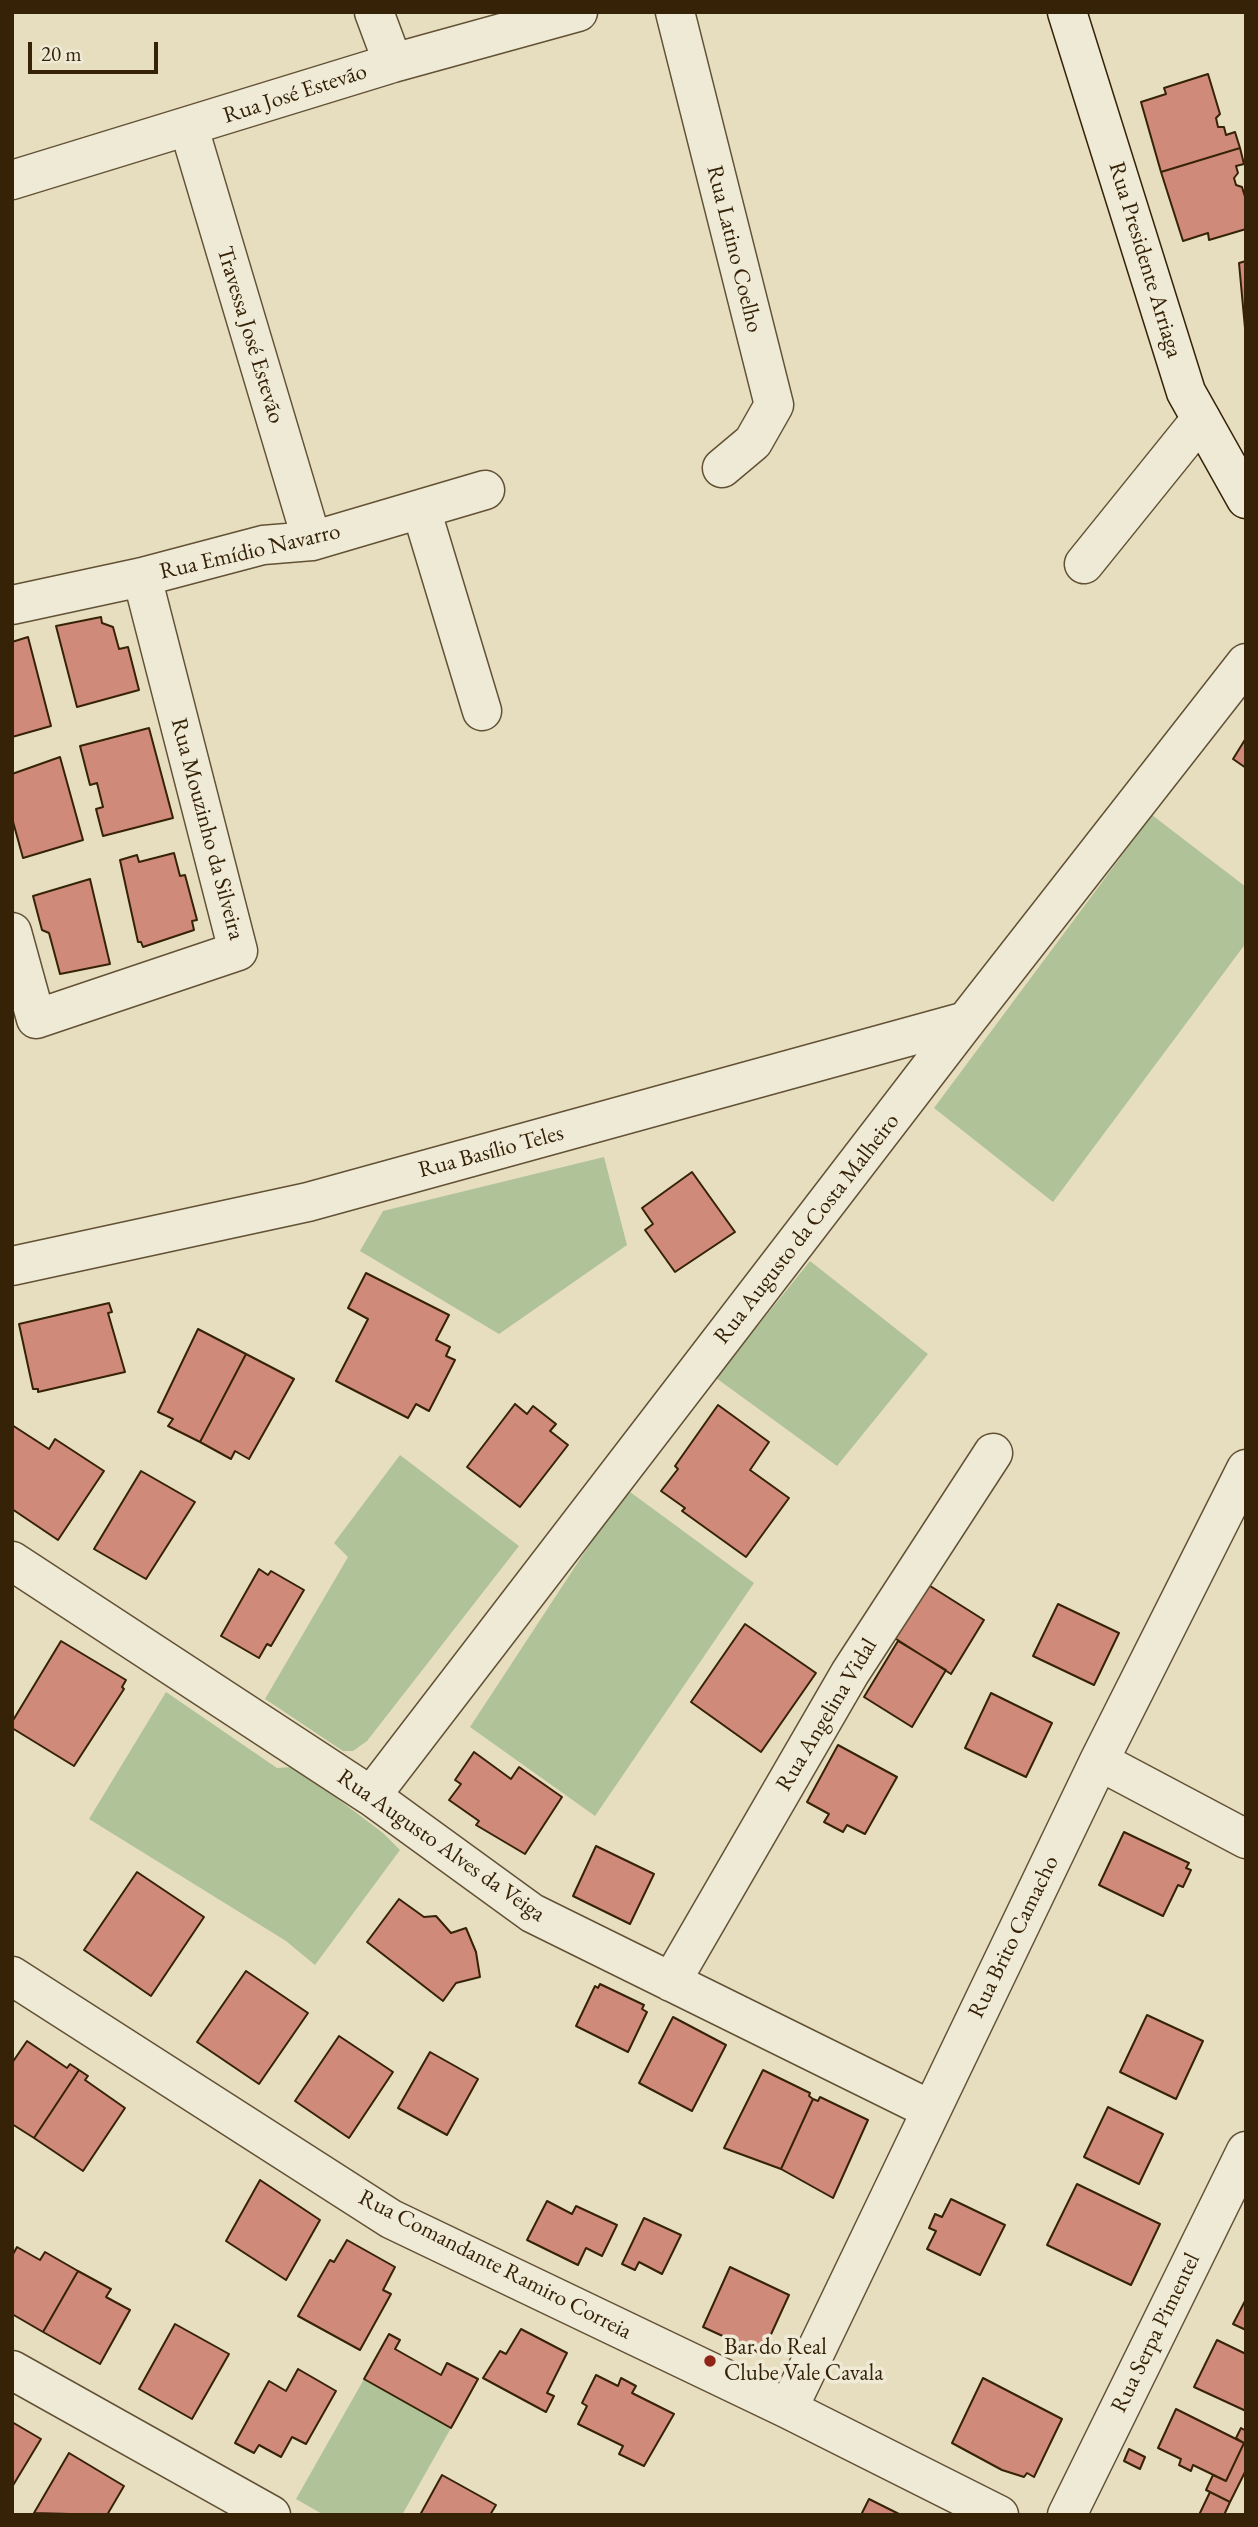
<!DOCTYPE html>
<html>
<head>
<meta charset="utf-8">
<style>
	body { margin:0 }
	#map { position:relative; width:1258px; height:2527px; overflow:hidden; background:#e7dec0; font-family:"EB Garamond",serif }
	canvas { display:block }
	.frame { position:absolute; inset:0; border:14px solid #352207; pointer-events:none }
	.scale { position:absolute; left:28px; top:42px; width:130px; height:32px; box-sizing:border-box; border:4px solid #352207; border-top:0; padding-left:9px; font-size:21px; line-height:24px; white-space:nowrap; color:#352207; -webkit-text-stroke:5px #efead6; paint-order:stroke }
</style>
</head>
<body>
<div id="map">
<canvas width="1258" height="2527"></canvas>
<div class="frame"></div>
<div class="scale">20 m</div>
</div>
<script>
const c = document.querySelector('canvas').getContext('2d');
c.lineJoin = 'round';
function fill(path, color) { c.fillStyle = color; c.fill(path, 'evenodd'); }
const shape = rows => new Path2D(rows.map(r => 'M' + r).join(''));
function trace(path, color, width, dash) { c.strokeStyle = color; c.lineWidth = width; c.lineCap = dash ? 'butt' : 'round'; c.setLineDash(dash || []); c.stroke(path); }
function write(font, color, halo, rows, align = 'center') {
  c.font = font + ' "EB Garamond",serif'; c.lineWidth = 7; c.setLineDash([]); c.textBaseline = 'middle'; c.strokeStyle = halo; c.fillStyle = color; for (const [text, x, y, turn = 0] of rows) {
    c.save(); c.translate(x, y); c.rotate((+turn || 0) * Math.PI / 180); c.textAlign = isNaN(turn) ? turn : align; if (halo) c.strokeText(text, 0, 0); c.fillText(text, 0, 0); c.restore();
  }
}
const green = shape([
	[1152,815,1246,887,1246,943,1053,1202,934,1108],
	[604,1157,627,1245,499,1334,360,1251,383,1211],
	[810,1261,928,1354,837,1466,716,1378],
	[400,1455,519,1546,367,1741,353,1751,343,1751,265,1699,348,1557,334,1543],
	[626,1489,754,1583,595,1816,470,1727],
	[166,1692,277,1768,293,1767,301,1771,383,1833,400,1850,315,1965,286,1941,89,1819],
	[364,2379,451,2428,402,2515,324,2515,296,2499]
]);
const building = shape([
	[1208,74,1220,114,1216,118,1218,127,1224,127,1226,135,1235,132,1240,148,1161,172,1141,102,1166,94,1164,88,1208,74],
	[1240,148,1244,164,1236,166,1238,173,1234,178,1236,185,1242,187,1246,200,1246,229,1209,240,1208,233,1183,241,1161,172,1240,148],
	[1246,261,1246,339,1239,263,1246,261],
	[101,617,102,623,113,627,119,649,128,647,139,690,77,707,56,626,101,617],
	[28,637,51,726,12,737,12,642,28,637],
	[149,728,173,818,103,836,96,809,103,807,97,783,90,785,80,746,149,728],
	[1246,738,1246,768,1233,759,1246,738],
	[60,757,83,840,23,858,12,818,12,774,60,757],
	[174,853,180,876,185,875,197,920,192,921,194,930,143,947,141,942,138,942,120,860,137,855,139,862,174,853],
	[90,879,110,964,60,974,49,933,42,930,33,896,90,879],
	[692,1172,735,1232,675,1272,645,1230,653,1224,642,1208,692,1172],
	[366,1273,449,1315,436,1340,450,1347,446,1356,455,1360,429,1411,416,1404,408,1418,336,1381,368,1319,348,1308,366,1273],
	[109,1303,112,1312,108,1313,125,1372,38,1392,38,1389,33,1389,19,1324,109,1303],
	[198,1329,246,1354,200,1442,168,1426,173,1419,158,1412,198,1329],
	[246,1354,294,1379,249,1459,235,1451,231,1459,200,1442,246,1354],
	[515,1404,527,1414,533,1406,556,1424,550,1431,568,1445,520,1507,467,1467,515,1404],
	[718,1405,769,1442,750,1470,789,1498,746,1557,682,1511,685,1508,661,1491,678,1469,675,1466,718,1405],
	[12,1425,49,1449,55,1439,104,1471,58,1540,12,1509,12,1425],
	[141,1471,195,1502,146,1579,94,1549,141,1471],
	[259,1569,268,1575,271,1571,304,1590,271,1646,267,1644,259,1658,221,1636,259,1569],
	[927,1584,984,1620,951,1674,893,1637,927,1584],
	[1058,1604,1119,1633,1094,1685,1033,1656,1058,1604],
	[745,1624,816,1673,761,1752,691,1702,745,1624],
	[61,1641,126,1680,122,1687,124,1689,74,1766,12,1728,12,1722,61,1641],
	[898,1641,946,1670,912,1727,864,1697,898,1641],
	[991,1693,1052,1723,1026,1777,965,1748,991,1693],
	[838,1745,897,1777,865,1834,847,1825,843,1832,824,1822,829,1814,807,1802,838,1745],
	[474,1752,511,1779,519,1767,562,1797,525,1854,476,1825,479,1821,449,1800,461,1784,455,1780,474,1752],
	[1124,1832,1189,1863,1186,1868,1191,1870,1183,1887,1178,1885,1163,1916,1099,1885,1124,1832],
	[596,1846,654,1874,630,1924,573,1896,596,1846],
	[137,1872,204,1917,151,1996,84,1950,137,1872],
	[399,1899,424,1917,436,1916,451,1933,466,1928,476,1952,480,1977,456,1983,443,2001,367,1942,399,1899],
	[246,1971,308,2013,259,2084,197,2042,246,1971],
	[600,1984,644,2005,642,2009,647,2012,628,2052,576,2026,595,1986,598,1988,600,1984],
	[1147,2015,1203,2041,1176,2099,1120,2072,1147,2015],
	[673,2017,726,2045,692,2111,639,2083,673,2017],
	[339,2036,393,2072,349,2138,295,2101,339,2036],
	[27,2041,67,2068,70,2064,79,2070,34,2138,12,2124,12,2063,27,2041],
	[430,2052,478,2079,447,2135,398,2108,430,2052],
	[79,2070,88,2076,85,2080,125,2108,83,2171,34,2138,79,2070],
	[763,2070,810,2093,809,2096,813,2099,781,2169,724,2148,763,2070],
	[820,2097,868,2120,833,2198,781,2169,813,2099,818,2101,820,2097],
	[1108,2107,1163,2134,1139,2184,1084,2157,1108,2107],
	[260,2180,320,2220,286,2280,226,2241,260,2180],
	[1077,2184,1160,2224,1131,2285,1047,2245,1077,2184],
	[951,2199,1005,2225,980,2275,927,2249,936,2231,929,2228,935,2214,942,2217,951,2199],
	[547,2201,572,2214,576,2206,617,2225,602,2256,586,2248,578,2265,527,2240,547,2201],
	[644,2218,681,2235,662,2274,639,2262,635,2270,622,2264,644,2218],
	[347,2240,395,2267,383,2290,391,2294,360,2350,298,2316,330,2260,334,2262,347,2240],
	[17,2247,40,2260,45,2252,78,2271,43,2332,12,2314,12,2256,17,2247],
	[730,2267,789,2295,762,2354,703,2327,730,2267],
	[78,2271,111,2289,106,2297,130,2310,100,2364,43,2332,78,2271],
	[1246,2299,1246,2330,1233,2324,1246,2299],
	[175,2324,229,2354,192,2419,139,2389,175,2324],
	[521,2329,567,2353,547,2393,554,2396,546,2412,483,2378,500,2351,506,2354,521,2329],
	[389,2334,400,2340,395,2349,441,2375,447,2363,478,2379,451,2428,364,2379,389,2334],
	[1217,2340,1246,2354,1246,2411,1194,2387,1217,2340],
	[298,2369,336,2391,306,2444,292,2437,281,2457,259,2445,254,2453,235,2443,269,2381,286,2391,298,2369],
	[596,2375,618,2386,621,2378,636,2386,632,2393,674,2414,644,2466,619,2454,623,2446,578,2424,587,2406,582,2403,596,2375],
	[983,2378,1062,2419,1034,2477,1027,2473,1024,2477,1002,2470,952,2443,983,2378],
	[1176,2409,1244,2443,1226,2481,1193,2465,1191,2471,1179,2465,1181,2459,1158,2448,1176,2409],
	[12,2422,41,2439,12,2487,12,2422],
	[1241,2428,1246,2431,1246,2470,1230,2502,1206,2490,1213,2475,1226,2481,1244,2443,1236,2438,1241,2428],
	[1129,2449,1145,2457,1140,2469,1124,2461,1129,2449],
	[69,2453,124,2486,107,2515,34,2513,69,2453],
	[442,2475,496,2505,490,2515,420,2515,442,2475],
	[1210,2492,1230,2502,1224,2515,1199,2515,1210,2492],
	[869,2499,901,2515,861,2515,869,2499]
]);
const street = shape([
	[374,12,393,63],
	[675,12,774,405,753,442,722,468],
	[189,128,312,541],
	[12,180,393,63,578,12],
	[421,509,482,711],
	[1084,564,1201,419],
	[12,605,142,577,263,545,312,541,485,490],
	[12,932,36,1019,238,951,142,577],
	[12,1266,308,1202,966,1021],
	[12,1561,371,1796,532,1913,931,2110],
	[1099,1761,1246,1839],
	[371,1796,966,1021,1246,663],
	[12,1976,391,2219,788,2409,999,2515],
	[671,1982,850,1673,993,1453],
	[12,2370,271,2515],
	[788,2409,1099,1761,1246,1469],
	[1067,2515,1246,2151]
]);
const secondary = shape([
	[1067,12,1186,392,1246,499]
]);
const markers = [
	[710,2361,7,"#8f2418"]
];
const streetNames = [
	["Rua José Estevão",295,94,-18],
	["Rua Latino Coelho",734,249,76],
	["Rua Presidente Arriaga",1145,260,73],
	["Travessa José Estevão",250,335,73],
	["Rua Emídio Navarro",250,552,-13],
	["Rua Mouzinho da Silveira",207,829,75],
	["Rua Basílio Teles",491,1152,-15],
	["Rua Augusto da Costa Malheiro",807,1229,-52],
	["Rua Angelina Vidal",827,1715,-59],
	["Rua Augusto Alves da Veiga",441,1846,35],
	["Rua Brito Camacho",1014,1937,-64],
	["Rua Comandante Ramiro Correia",495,2265,27],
	["Rua Serpa Pimentel",1156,2333,-64]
];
const poiNames = [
	["Bar do Real",724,2348],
	["Clube Vale Cavala",724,2374]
];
fill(green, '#b0c297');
fill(building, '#d08a79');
trace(building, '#352207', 2);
trace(street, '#625135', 41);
trace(secondary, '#352207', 41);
trace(street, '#efead6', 38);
trace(secondary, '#efead6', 38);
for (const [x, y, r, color] of markers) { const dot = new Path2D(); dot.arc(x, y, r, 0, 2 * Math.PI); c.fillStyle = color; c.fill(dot); trace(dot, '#efead6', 2.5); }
write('23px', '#352207', '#efead6', streetNames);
write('23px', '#352207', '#efead6', poiNames, 'left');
</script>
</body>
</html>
